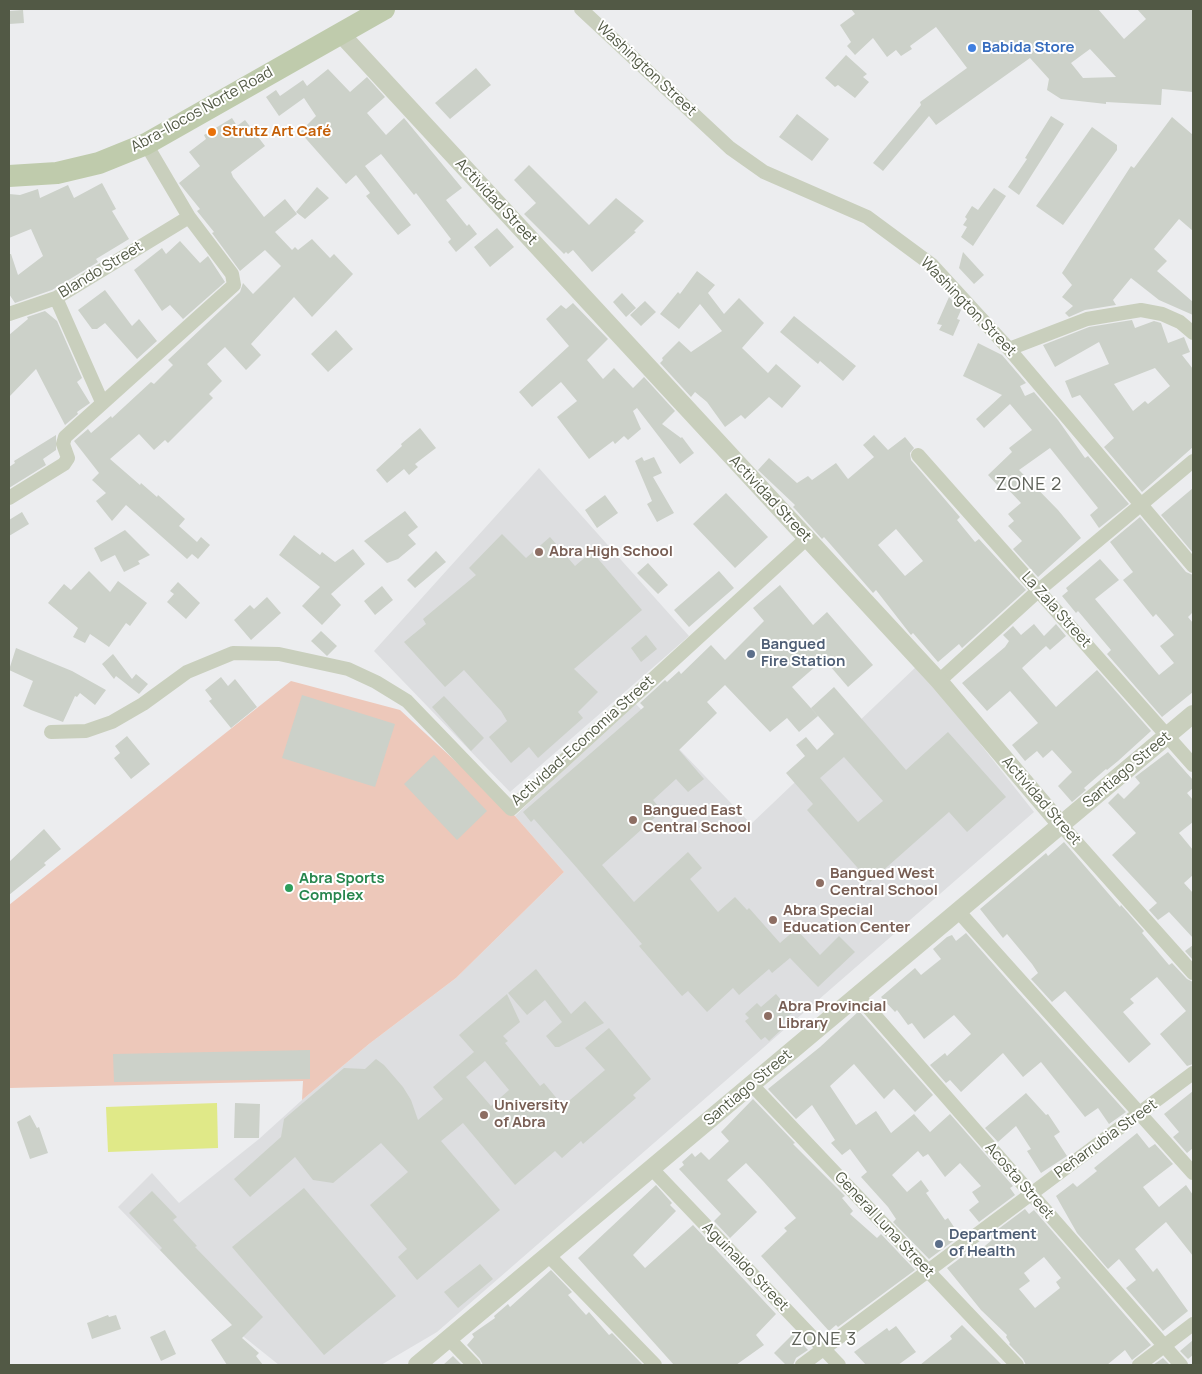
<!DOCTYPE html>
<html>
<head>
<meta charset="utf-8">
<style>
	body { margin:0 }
	#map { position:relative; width:1202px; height:1374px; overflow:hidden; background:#ecedef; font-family:Manrope,sans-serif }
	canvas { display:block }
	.frame { position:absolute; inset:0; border:10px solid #525945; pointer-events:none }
</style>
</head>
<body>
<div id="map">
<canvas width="1202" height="1374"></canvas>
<div class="frame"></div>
</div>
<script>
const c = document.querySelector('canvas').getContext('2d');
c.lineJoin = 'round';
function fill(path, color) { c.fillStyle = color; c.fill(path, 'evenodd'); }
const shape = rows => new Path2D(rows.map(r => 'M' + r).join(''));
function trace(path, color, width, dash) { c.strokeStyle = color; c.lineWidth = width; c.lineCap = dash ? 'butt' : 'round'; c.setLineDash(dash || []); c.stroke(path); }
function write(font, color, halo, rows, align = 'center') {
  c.font = font + ' Manrope,sans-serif'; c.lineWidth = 4; c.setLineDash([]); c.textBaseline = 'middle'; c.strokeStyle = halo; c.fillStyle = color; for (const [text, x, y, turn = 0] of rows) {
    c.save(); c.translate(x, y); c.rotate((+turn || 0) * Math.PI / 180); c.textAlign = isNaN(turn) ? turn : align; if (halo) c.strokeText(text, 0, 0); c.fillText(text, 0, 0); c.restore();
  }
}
const education = shape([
	[539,468,689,636,510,792,374,651],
	[918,665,1034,812,437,1332,381,1365,279,1365,244,1337,118,1207,152,1173,179,1203,259,1139,302,1100,369,1044,456,978,564,872,515,816,634,702,751,824]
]);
const green = shape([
	[291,681,400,710,515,816,564,872,456,978,369,1044,302,1100,303,1081,9,1088,9,905]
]);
const water = shape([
	[217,1103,218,1148,108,1152,106,1107]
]);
const building = shape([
	[851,9,1098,9,1124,39,1146,19,1137,9,1193,9,1193,92,1162,89,1161,105,1106,102,1106,104,1061,99,1047,90,1049,79,1030,58,936,125,929,116,883,171,873,163,921,105,920,102,967,68,936,27,910,46,912,49,901,56,896,50,887,57,873,38,855,55,847,46,851,42,840,25,855,14],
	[1090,49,1116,77,1083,78,1071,63],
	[23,10,24,23,9,24,9,11],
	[846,55,867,74,863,77,869,82,855,98,838,85,835,87,825,78],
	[476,68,491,85,450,119,435,103],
	[328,69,350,92,367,77,385,97,367,113,386,135,404,118,462,188,446,200,467,226,469,224,477,234,456,252,448,242,451,239,416,193,414,195,381,154,365,166,411,225,398,235,366,196,370,193,356,175,346,184,300,132,316,116,304,98,279,116,266,97,276,90,280,96,303,80,307,86],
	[797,114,829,139,812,161,779,137],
	[1051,116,1064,124,1019,195,1008,187,1027,159,1025,158],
	[1172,117,1193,135,1193,231,1179,219,1154,249,1167,261,1157,271,1193,302,1193,315,1159,300,1131,278,1113,300,1116,305,1085,310,1069,317,1065,313,1073,306,1062,297,1072,285,1062,273,1131,166,1134,168],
	[232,118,237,126,245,120,265,146,231,172,233,177,264,217,285,199,297,214,275,232,292,250,295,247,298,250,312,239,330,258,334,254,353,274,312,317,294,297,251,344,261,355,246,370,225,347,207,364,222,381,209,394,213,398,168,443,165,440,154,450,139,434,110,459,140,485,141,483,157,497,158,495,185,519,179,526,197,542,201,537,210,545,198,559,192,554,187,559,126,505,112,521,96,501,106,493,92,480,99,473,74,441,88,429,91,433,111,416,112,418,151,382,154,384,173,365,168,360,240,292,243,283,253,294,281,266,265,250,240,271,212,233,214,232,197,211,200,209,179,183,200,166,189,152,206,139,204,135],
	[1092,127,1117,145,1117,150,1063,225,1036,206],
	[529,165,589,225,616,198,644,221,634,231,636,232,592,272,573,250,568,254,566,252,564,254,524,214,536,203,514,180],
	[102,183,116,209,112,211,129,239,96,259,98,262,52,290,15,303,9,294,9,254,11,254,18,275,43,256,31,229,9,238,9,194,20,195,38,189,40,198,68,185,74,198],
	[317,187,329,198,305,219,296,212],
	[994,188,1006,196,973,246,961,237,967,227,963,225,967,219,965,217,972,206,978,210],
	[497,228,514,247,490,267,474,247],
	[180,241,200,263,208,256,225,282,183,319,170,305,162,311,134,270,162,248,166,254],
	[963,252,984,275,974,284,959,268],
	[697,271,715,285,708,293,724,314,739,298,764,323,742,348,768,373,776,364,801,386,782,408,769,397,745,419,741,415,725,427,707,402,695,392,691,397,660,363,663,360,662,358,679,341,691,352,722,331,700,304,679,329,660,314,678,292,680,294],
	[105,290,132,326,139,319,157,341,137,359,105,323,97,329,92,329,78,310],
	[622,293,636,308,626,317,613,302],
	[949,297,961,310,957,319,960,320,953,336,939,330,942,325,937,324],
	[645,301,656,312,641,326,630,315],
	[573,303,608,339,587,360,603,379,614,368,633,388,644,377,675,411,662,424,681,438,682,437,694,453,680,464,637,408,633,411,641,429,628,440,624,436,615,444,613,441,589,459,557,417,577,401,561,382,532,407,519,392,569,346,546,319,561,305,566,309],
	[45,311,57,321,82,378,77,382,90,403,77,412,78,414,65,425,36,369,9,397,9,335,28,319,27,317],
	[794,316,856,366,843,381,820,361,818,364,780,332],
	[1132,320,1135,328,1154,321,1161,323,1168,343,1184,337,1190,352,1182,355,1193,369,1193,447,1142,492,1104,447,1114,438,1080,395,1072,398,1065,381,1109,364,1099,342,1055,367,1043,345,1089,327],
	[1155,368,1170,386,1148,404,1145,401,1133,411,1114,384],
	[336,330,353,349,328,372,311,354],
	[978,343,1002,355,1026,383,1020,386,1025,396,1034,392,1058,420,1085,458,1088,456,1129,504,1099,528,1090,515,1098,508,1050,448,1019,470,1058,510,1081,538,1038,577,1013,549,1022,541,1008,526,1014,521,1008,514,1021,503,1003,484,999,487,988,475,1012,452,1009,448,1032,430,1010,404,984,428,976,419,1002,395,963,376],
	[420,428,436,448,415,464,418,467,409,475,404,469,387,483,376,470,402,446,401,444],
	[56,435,56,450,43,459,46,465,9,488,9,467,15,463,14,461],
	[874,435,888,450,905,437,914,448,910,453,911,460,960,517,957,520,975,542,979,539,1026,590,962,648,959,644,938,662,913,633,911,635,876,590,873,593,824,537,822,539,795,509,793,507,795,505,758,470,769,458,797,483,808,476,812,480,836,463,848,479,874,457,863,445],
	[896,529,923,561,905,576,878,545],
	[642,457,644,461,654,457,662,473,653,477,674,513,657,522,647,504,652,501,635,461],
	[1193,488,1193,553,1161,515],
	[726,493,768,537,735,568,693,524],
	[605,495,618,513,597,528,585,510],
	[405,511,418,527,408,535,416,544,398,559,387,563,364,541],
	[22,512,29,524,9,536,9,520],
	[1140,517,1186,572,1193,575,1193,612,1188,617,1193,623,1193,692,1162,717,1107,654,1111,650,1078,611,1076,613,1062,596,1068,591,1066,588,1100,559,1119,580,1095,599,1159,675,1174,663,1160,646,1174,635,1156,614,1153,617,1123,580,1133,572,1110,542],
	[125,530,150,555,138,561,140,564,124,572,115,555,101,562,94,548],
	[502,534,526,558,550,537,575,566,589,554,594,554,642,610,574,669,598,692,578,712,583,718,538,758,529,747,511,763,489,737,507,721,501,711,464,670,445,687,404,642,426,624,423,619,476,575,469,568],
	[294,535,320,555,322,552,335,562,353,549,365,564,331,594,341,605,322,625,302,606,320,587,279,555],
	[436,551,446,562,415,588,407,580],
	[648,563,668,585,658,594,637,573],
	[89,571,110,592,118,581,147,603,130,626,126,623,109,647,90,634,85,643,73,637,78,628,48,603,64,584,71,590],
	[719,571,734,588,689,627,674,610],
	[178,582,200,603,186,619,167,602,174,594,170,591],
	[780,585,813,625,827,612,873,665,848,687,824,659,792,687,818,716,799,732,787,718,770,732,725,685,707,702,717,713,679,750,704,779,688,792,676,779,653,800,662,811,602,865,634,902,688,852,702,868,690,879,718,912,735,897,747,910,749,908,780,943,796,929,820,955,839,936,855,952,818,987,790,958,772,973,769,969,739,995,733,988,707,1012,688,991,682,996,639,946,642,944,577,868,534,819,531,822,523,812,644,707,640,703,665,680,667,682,679,671,681,674,711,645,725,660,764,621,753,608],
	[382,586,393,600,375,615,364,601],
	[267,597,281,613,251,640,234,620,250,605,254,609],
	[1034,624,1044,636,1056,624,1066,636,1050,650,1046,646,1022,668,1056,707,1097,670,1151,731,1118,761,1107,770,1106,769,1084,788,1086,790,1072,802,1058,786,1072,772,1052,750,1043,758,1037,751,1025,761,1012,745,1038,723,1010,691,987,711,962,683,1005,647,1009,641,1003,635,1013,626,1021,635],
	[321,631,337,646,327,656,311,641],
	[646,635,657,649,641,662,631,648],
	[16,648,72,671,106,690,95,705,80,693,77,697,75,696,63,722,31,710,23,706,33,681,9,670],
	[113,654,132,679,136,674,148,684,139,694,116,676,114,679,102,664],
	[221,677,228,686,235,679,257,707,231,728,209,701,212,699,205,690],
	[834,687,906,770,948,732,1006,797,967,832,949,812,870,882,807,810,813,804,786,773,805,756,796,745,806,737,817,750,834,734,811,708],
	[844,757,883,801,858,822,820,778],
	[302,695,395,724,375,787,282,758],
	[444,696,484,738,471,751,432,707],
	[127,736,150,764,131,779,114,758,120,753,115,746],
	[1168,752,1193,780,1193,788,1187,793,1193,800,1193,822,1179,833,1193,850,1193,875,1184,883,1193,893,1193,938,1169,912,1158,920,1149,910,1157,903,1112,855,1136,833,1108,803,1118,793,1124,799,1140,783,1135,777],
	[434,755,487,811,457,840,404,784],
	[44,829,61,849,44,863,46,865,9,895,9,862],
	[1064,842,1120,907,1121,905,1144,931,1142,933,1169,965,1172,963,1187,979,1193,982,1193,1064,1187,1066,1160,1034,1186,1011,1157,977,1130,999,1134,1003,1123,1012,1151,1044,1129,1063,1065,991,1052,1002,1031,979,1038,973,1032,964,1007,934,1003,938,980,909,1046,853,1048,856],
	[966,933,1016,990,1126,1112,1109,1124,1098,1108,1085,1117,1041,1062,1023,1077,1003,1053,961,1092,950,1080,946,1083,930,1065,945,1053,947,1056,971,1034,954,1015,924,1039,912,1023,908,1025,897,1010,895,1012,881,997,915,968,921,975,941,959,933,949,947,937,952,935,956,941],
	[1193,945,1193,960,1185,951],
	[536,969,571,1014,585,1001,604,1023,559,1047,555,1047,546,1036,562,1022,545,1000,527,1015,508,993],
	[507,994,520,1022,503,1036,508,1041,505,1043,540,1086,544,1083,563,1106,605,1070,585,1048,609,1028,651,1079,633,1095,636,1098,583,1144,581,1141,562,1158,555,1151,515,1185,463,1123,441,1141,500,1210,417,1280,398,1257,407,1249,370,1205,408,1172,381,1143,333,1183,313,1180,295,1157,250,1197,234,1179,281,1137,284,1119,344,1068,365,1069,376,1059,384,1065,403,1087,411,1100,418,1120,443,1099,433,1087,474,1052,459,1035],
	[485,1061,509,1090,491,1106,466,1077],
	[776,994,792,1013,777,1026,781,1030,769,1041,765,1037,761,1040,745,1021,749,1018,745,1014,757,1003,761,1007],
	[859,1011,933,1095,915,1112,894,1089,884,1099,854,1064,830,1086,856,1125,876,1111,891,1133,914,1114,930,1132,950,1114,1013,1186,1010,1188,1015,1195,979,1222,969,1210,979,1202,972,1192,981,1186,960,1163,945,1177,928,1154,923,1157,918,1151,892,1175,907,1192,921,1180,929,1191,926,1193,945,1220,948,1218,960,1236,929,1259,893,1222,896,1219,888,1207,861,1177,867,1172,850,1149,842,1155,831,1143,835,1140,812,1105,796,1119,768,1089,820,1047],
	[310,1050,310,1079,114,1082,113,1054],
	[1193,1091,1193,1148,1187,1153,1173,1137,1179,1132,1164,1114],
	[1026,1093,1046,1115,1048,1114,1060,1132,1054,1136,1067,1156,1041,1173,1027,1151,1031,1149,1016,1126,998,1142,985,1128],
	[753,1099,795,1143,793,1144,845,1196,842,1198,853,1211,850,1214,877,1238,881,1234,915,1270,838,1327,836,1325,829,1331,761,1256,787,1231,784,1228,796,1218,763,1181,746,1163,727,1180,757,1212,730,1238,714,1221,721,1214,679,1169,684,1165,682,1162,692,1153,695,1157,701,1152,709,1160,729,1141,721,1132],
	[235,1103,260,1104,259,1138,234,1138],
	[30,1115,37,1128,39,1127,48,1153,30,1159,17,1122],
	[1137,1133,1149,1148,1155,1144,1173,1164,1143,1187,1159,1207,1186,1185,1193,1195,1193,1256,1166,1222,1135,1249,1153,1272,1157,1268,1188,1311,1163,1331,1126,1288,1136,1280,1119,1259,1108,1269,1077,1233,1056,1196,1073,1183,1077,1187,1097,1171,1094,1168],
	[656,1185,672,1203,670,1205,676,1211,633,1255,645,1268,693,1225,776,1314,756,1335,764,1345,736,1365,674,1365,578,1258],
	[304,1188,396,1296,324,1355,232,1247],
	[152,1191,177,1217,173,1220,197,1246,195,1247,263,1317,242,1338,259,1353,256,1356,263,1365,227,1365,211,1340,232,1325,160,1250,162,1248,129,1213],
	[1025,1209,1029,1214,1034,1210,1151,1345,1132,1360,1125,1350,1107,1365,1026,1365,1023,1359,1009,1344,1010,1343,1006,1337,1007,1335,981,1310,947,1268,971,1250,974,1255,992,1240,989,1236],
	[1044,1257,1061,1278,1056,1282,1060,1288,1035,1308,1019,1289,1030,1281,1024,1273],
	[480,1264,493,1279,458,1308,444,1292],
	[551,1270,572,1292,568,1295,586,1315,589,1312,609,1335,612,1333,643,1365,483,1365,480,1359,467,1345,474,1337,472,1334,495,1318,494,1316,508,1304,510,1307],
	[108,1315,109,1317,116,1315,121,1329,92,1339,87,1323],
	[962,1325,1002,1365,920,1365,952,1339,950,1336],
	[896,1326,916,1352,898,1365,866,1365,854,1352,887,1328,889,1331],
	[165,1330,176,1354,161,1361,150,1337],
	[793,1334,808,1350,796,1358,793,1365,786,1365,774,1353],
	[1193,1340,1193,1355,1188,1359,1180,1351],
	[453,1356,462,1365,443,1365],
	[1163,1358,1170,1365,1153,1365]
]);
const minor = shape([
	[581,9,730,148,764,172,867,217,932,265,1009,349,1193,566],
	[56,298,102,402],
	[9,314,56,298,189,217],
	[1009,349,1087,319,1141,310,1162,314,1180,322,1193,333],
	[918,455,1193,765],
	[9,498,64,464,68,458,63,444,65,437,234,285,232,274,189,217,146,144],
	[939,681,1039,590,1193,461],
	[51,732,86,731,112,722,143,704,187,672,233,653,279,654,348,669,376,682,407,701,511,809,807,538],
	[1061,825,1193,973],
	[958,911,1193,1173],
	[858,996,1181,1365],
	[752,1085,1017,1365],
	[652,1169,839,1365],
	[549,1256,655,1365],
	[449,1339,474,1365],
	[802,1365,1193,1073],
	[1139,1365,1193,1324]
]);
const tertiary = shape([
	[340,33,939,681,1061,825],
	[417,1365,1193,714]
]);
const primary = shape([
	[9,176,57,173,99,163,146,144,384,9]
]);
const markers = [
	[972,48,5,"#3f7fe0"],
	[212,132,5,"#e8710a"],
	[539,552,5,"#8d6e63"],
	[751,654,5,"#5c6f8a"],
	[633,820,5,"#8d6e63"],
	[820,883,5,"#8d6e63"],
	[289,888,5,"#2e9e5b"],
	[773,920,5,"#8d6e63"],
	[768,1016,5,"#8d6e63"],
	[484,1115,5,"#8d6e63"],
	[939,1244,5,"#5c6f8a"]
];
const shopNames = [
	["Babida Store",982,48]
];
const streetNames = [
	["Washington Street",646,69,43],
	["Abra-Ilocos Norte Road",202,110,-29],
	["Actividad Street",496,202,47],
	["Blando Street",101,270,-31],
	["Washington Street",968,307,46],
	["Actividad Street",770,499,47],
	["La Zala Street",1056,610,48],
	["Actividad-Economia Street",583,741,-42],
	["Santiago Street",1127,770,-40],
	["Actividad Street",1041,801,49],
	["Santiago Street",748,1088,-40],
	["Peñarrubia Street",1106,1139,-36],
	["Acosta Street",1019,1181,49],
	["General Luna Street",884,1225,47],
	["Aguinaldo Street",745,1267,46]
];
const foodNames = [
	["Strutz Art Café",222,132]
];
const educationNames = [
	["Abra High School",549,552],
	["Bangued East",643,811],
	["Central School",643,828],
	["Bangued West",830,874],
	["Central School",830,891],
	["Abra Special",783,911],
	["Education Center",783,928],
	["Abra Provincial",778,1007],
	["Library",778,1024],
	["University",494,1106],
	["of Abra",494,1123]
];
const serviceNames = [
	["Bangued",761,645],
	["Fire Station",761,662],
	["Department",949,1235],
	["of Health",949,1252]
];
const leisureNames = [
	["Abra Sports",299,879],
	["Complex",299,896]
];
const quarterNames = [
	["ZONE 2",1029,485],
	["ZONE 3",824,1340]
];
fill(education, '#dddee0');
fill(green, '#edc8ba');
fill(water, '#e0e988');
fill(building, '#ccd1c9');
trace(minor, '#c9cfbd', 14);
trace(tertiary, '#c9cfbd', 18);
trace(primary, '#bfcbac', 22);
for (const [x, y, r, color] of markers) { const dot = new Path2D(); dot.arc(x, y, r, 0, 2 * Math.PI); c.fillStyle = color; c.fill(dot); trace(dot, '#fff', 2); }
write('bold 15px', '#366cbe', '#fff', shopNames, 'left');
write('15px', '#525945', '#fff', streetNames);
write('bold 15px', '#c56008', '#fff', foodNames, 'left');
write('bold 15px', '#785e54', '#fff', educationNames, 'left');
write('bold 15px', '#4e5e75', '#fff', serviceNames, 'left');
write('bold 15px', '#27864d', '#fff', leisureNames, 'left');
c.letterSpacing = '1px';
write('18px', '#5e6159', '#fff', quarterNames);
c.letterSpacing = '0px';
</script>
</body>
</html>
